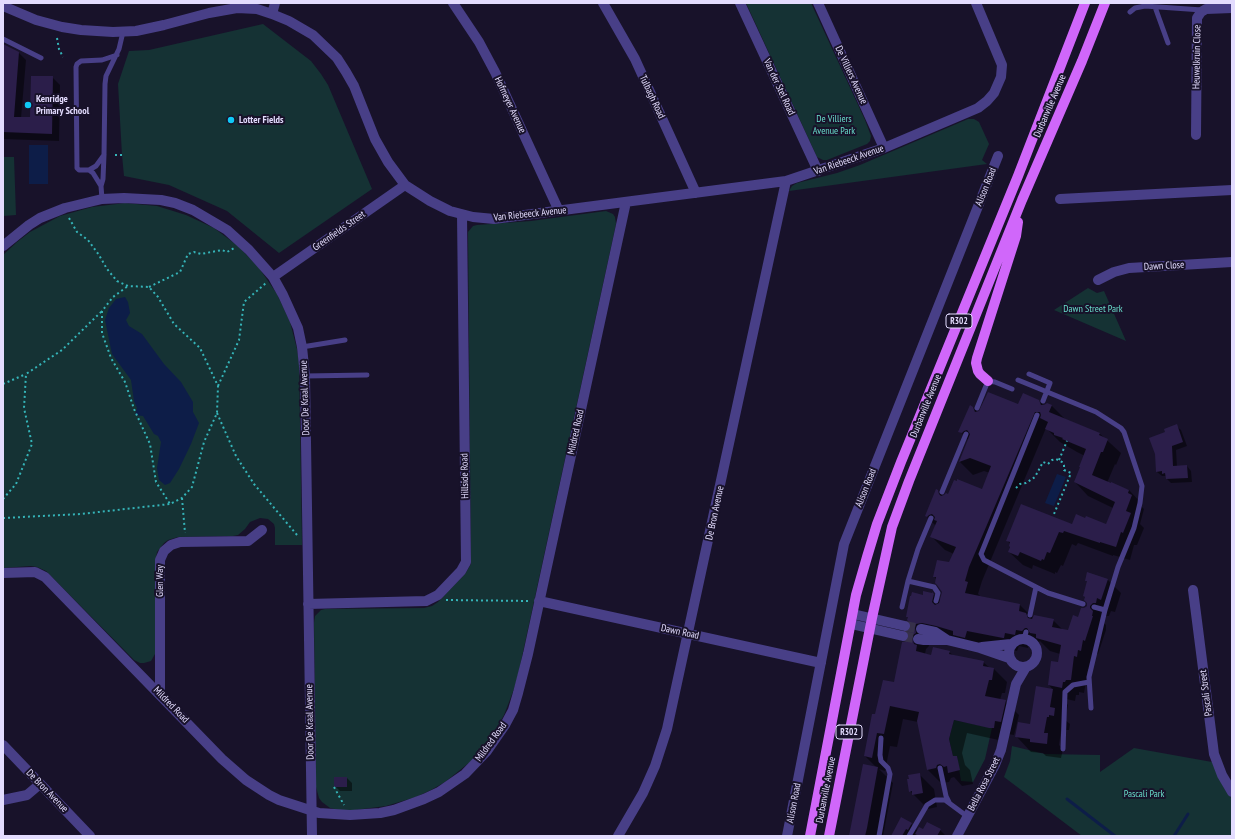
<!DOCTYPE html>
<html>
<head>
<meta charset="utf-8">
<style>
	body { margin:0 }
	#map { position:relative; width:1235px; height:839px; overflow:hidden; background:#18122a; font-family:"PT Sans Narrow",sans-serif }
	canvas { display:block }
	.frame { position:absolute; inset:0; border:4px solid #e3dcfe; pointer-events:none }
</style>
</head>
<body>
<div id="map">
<canvas width="1235" height="839"></canvas>
<div class="frame"></div>
</div>
<script>
const c = document.querySelector('canvas').getContext('2d');
c.lineJoin = 'round';
function fill(path, color) { c.fillStyle = color; c.fill(path, 'evenodd'); }
const shape = rows => new Path2D(rows.map(r => 'M' + r).join(''));
function trace(path, color, width, dash) { c.strokeStyle = color; c.lineWidth = width; c.lineCap = dash ? 'butt' : 'round'; c.setLineDash(dash || []); c.stroke(path); }
function write(font, color, halo, rows, align = 'center') {
  c.font = font + ' "PT Sans Narrow",sans-serif'; c.lineWidth = 4; c.setLineDash([]); c.textBaseline = 'middle'; c.strokeStyle = halo; c.fillStyle = color; for (const [text, x, y, turn = 0] of rows) {
    c.save(); c.translate(x, y); c.rotate((+turn || 0) * Math.PI / 180); c.textAlign = isNaN(turn) ? turn : align; if (halo) c.strokeText(text, 0, 0); c.fillText(text, 0, 0); c.restore();
  }
}
const green = shape([
	[746,3,811,3,865,120,871,136,870,141,867,144,827,160,823,160,817,157],
	[263,24,311,61,321,74,328,85,372,189,279,253,227,211,169,185,124,176,122,155,118,84,129,51,149,50],
	[968,119,974,119,979,122,989,144,982,160,987,164,789,191,792,186,797,183,837,173,860,165],
	[3,157,14,157,16,215,3,216],
	[125,203,157,206,186,215,214,228,238,246,259,268,277,294,290,322,297,349,299,362,302,545,275,545,275,528,274,524,268,519,260,518,250,522,245,529,238,535,233,536,178,537,168,540,164,543,157,552,156,558,155,654,151,661,144,663,140,663,134,660,46,571,37,567,31,566,3,568,3,255,17,242,30,232,60,216,92,207],
	[606,211,613,214,615,217,616,224,518,675,514,689,504,715,490,739,470,762,445,782,431,790,416,797,386,806,355,810,339,810,330,808,322,802,319,798,316,787,314,623,315,616,321,610,325,609,424,608,432,606,438,602,465,574,471,564,468,232,473,226,477,225,531,221],
	[1088,288,1097,293,1104,291,1126,341,1054,310],
	[954,720,992,728,985,759,973,782,961,781,957,756,953,756,949,739],
	[1012,746,1045,754,1100,755,1100,772,1134,748,1212,762,1224,788,1232,799,1232,836,1082,836,1004,777,1010,761]
]);
const water = shape([
	[29,145,48,145,48,184,29,184],
	[125,297,128,302,130,313,126,320,129,326,142,334,164,364,181,382,193,402,193,412,199,423,191,444,179,469,170,483,165,485,159,480,157,468,161,442,158,436,154,434,143,416,135,415,137,408,134,401,131,380,112,354,105,320,109,308,116,299],
	[1057,474,1066,477,1054,506,1045,503]
]);
const shadow = shape([
	[3,45,19,53,26,60,21,118,31,118,52,77,60,85,59,141,3,139],
	[1039,401,1044,406,1047,404,1052,406,1065,419,1099,433,1121,453,1116,465,1115,464,1107,483,1129,490,1142,504,1141,506,1144,509,1140,524,1144,528,1137,545,1134,545,1130,560,1113,555,1113,556,1078,543,1076,546,1072,544,1063,566,1061,565,1057,573,1055,572,1055,574,1033,565,1032,569,1023,565,1009,552,1010,544,1007,540,1072,525,1106,525,1113,508,1088,496,1075,482,1085,456,1077,452,1060,442,1046,428,982,581,978,594,980,596,1020,605,1033,618,1053,620,1064,631,1069,632,1088,606,1088,603,1084,596,1088,582,1086,580,1108,580,1121,593,1115,612,1111,611,1109,616,1106,616,1103,619,1103,622,1106,625,1106,630,1098,654,1096,653,1090,669,1088,669,1084,693,1079,692,1079,695,1076,695,1075,701,1062,698,1068,705,1065,720,1070,724,1069,730,1064,730,1061,731,1059,745,1063,749,1061,758,1046,756,1043,753,1031,752,1017,737,1031,725,1037,687,1053,690,1049,685,1059,663,1060,654,1050,651,1040,641,1036,644,1029,643,1028,648,1019,646,1017,651,980,643,928,641,929,646,926,649,925,654,932,656,949,652,953,655,983,662,990,668,994,669,1007,682,1005,693,1002,693,1000,700,1005,701,1019,715,1014,735,1008,734,1003,741,967,733,962,753,965,765,970,770,973,784,962,786,954,777,951,778,949,782,941,783,928,770,918,722,903,719,897,747,890,746,885,771,879,769,893,783,883,836,850,836,877,768,865,756,876,715,895,683,906,643,910,638,912,624,907,616,923,596,933,594,941,601,943,592,934,576,950,564,954,554,945,550,931,536,936,526,926,516,938,491,943,496,982,491,990,473,984,471,973,475,960,462,968,440,960,431,973,407,978,412,1019,406],
	[1176,426,1181,430,1187,446,1176,450,1177,467,1187,466,1191,471,1192,482,1171,483,1167,479,1167,476,1162,476,1157,472,1166,433],
	[919,774,934,789,937,807,928,809,910,791,910,779],
	[347,778,352,783,352,791,340,791,335,786],
	[911,824,918,831,940,830,946,836,899,836]
]);
const stream = shape([
	[1067,799,1115,836],
	[1174,836,1188,814]
]);
const building = shape([
	[3,44,19,52,14,117,30,117,31,76,53,76,52,134,3,132],
	[988,392,1018,404,1023,393,1039,400,1041,405,1044,405,1047,403,1052,405,1049,412,1100,433,1099,435,1108,439,1103,452,1101,452,1092,475,1111,483,1111,482,1129,490,1128,493,1132,495,1126,511,1131,513,1123,533,1121,532,1116,547,1100,542,1100,543,1064,531,1063,533,1059,532,1050,553,1047,552,1044,560,1042,559,1041,561,1020,552,1018,556,1008,552,1010,547,1009,546,1010,542,1006,541,1021,504,1072,524,1076,514,1085,518,1086,516,1106,524,1115,502,1074,482,1080,467,1079,467,1086,449,1062,439,1063,438,1054,435,1054,433,1045,429,1048,422,1040,418,1041,415,1040,412,1035,412,969,567,965,581,968,582,965,593,1020,604,1019,611,1026,613,1028,618,1032,619,1034,615,1054,619,1052,627,1068,630,1073,615,1078,617,1081,608,1084,608,1087,606,1087,603,1084,600,1085,597,1083,596,1087,581,1085,581,1087,572,1108,579,1101,600,1097,598,1096,603,1093,603,1090,606,1090,608,1093,611,1092,616,1093,616,1085,641,1083,640,1081,651,1078,650,1077,657,1074,656,1071,680,1066,680,1065,682,1063,682,1062,688,1048,685,1051,661,1058,662,1061,645,1036,638,1036,634,1030,633,1027,628,1025,628,1022,631,1016,630,1015,635,1005,633,1004,638,1003,638,967,631,965,638,953,635,953,631,936,626,922,623,916,624,915,628,916,633,913,635,912,638,914,644,917,645,916,651,931,655,933,647,950,651,949,654,984,661,983,666,994,668,992,680,989,680,985,696,1006,700,1001,722,995,721,994,728,989,728,954,720,949,739,953,756,957,756,960,770,948,773,947,766,944,767,940,764,937,765,936,768,927,770,917,721,919,712,890,706,884,734,877,733,872,758,864,756,872,714,875,714,883,680,894,682,902,642,905,642,909,638,908,632,911,628,911,624,907,620,908,617,906,617,910,596,911,596,912,592,923,595,923,591,932,593,932,592,934,594,932,602,935,605,939,603,942,592,937,585,935,583,936,577,933,577,937,560,949,562,956,547,930,537,937,521,934,520,935,517,932,514,929,515,927,517,925,516,936,489,938,490,939,494,941,496,944,495,946,493,948,494,954,480,957,481,957,479,982,489,991,466,970,458,959,462,970,434,967,430,964,431,962,433,958,432,970,405,973,407,975,412,979,411],
	[1177,424,1183,442,1172,446,1173,466,1187,465,1188,478,1166,479,1165,473,1162,474,1162,471,1156,472,1155,454,1149,438,1165,432,1164,429],
	[1036,686,1053,689,1050,707,1055,708,1054,716,1049,715,1049,717,1047,717,1044,733,1048,733,1047,744,1030,742,1030,739,1015,737,1018,722,1030,724],
	[863,764,878,767,867,828,865,836,849,836],
	[920,773,923,793,912,795,912,791,909,792,907,779,909,779,908,775],
	[334,777,347,777,347,787,334,787],
	[901,817,912,823,908,830,906,829,902,836,891,836],
	[927,822,941,829,937,836,919,836,915,834,919,827,923,829]
]);
const streetTunnel = shape([
	[905,626,921,629],
	[903,636,918,639]
]);
const path = shape([
	[57,38,59,49,63,57],
	[115,155,122,155],
	[69,218,77,232,88,240,99,255,107,269,117,281,128,286,149,287,158,297,174,324,200,348,218,386,217,413,204,442,192,487,182,498,170,504,156,482,150,444,134,409,125,382,111,358,102,333,102,311,113,297,128,286],
	[149,287,180,272,188,254,194,252,201,254,222,250,227,252,234,248],
	[3,384,26,374],
	[218,386,239,340,244,302,266,283],
	[217,413,236,456,254,484,297,535],
	[1059,460,1067,441],
	[1016,488,1020,484,1026,483,1035,477,1043,462,1048,464,1052,460,1056,459,1062,462,1064,465,1064,470,1071,473,1054,514],
	[182,498,185,533],
	[3,499,16,484,32,444,24,408,26,374,62,350,102,311],
	[3,518,81,514,170,504],
	[446,600,530,601],
	[334,787,344,805]
]);
const lane = shape([
	[1155,7,1168,43],
	[1130,12,1135,8,1145,6,1202,10],
	[3,39,41,58],
	[104,155,96,166,89,170,79,170,77,168,76,67,77,64,81,61,102,60,117,55],
	[89,170,93,173,101,186],
	[102,199,101,186,103,179,104,155,105,84,106,76,119,49,123,32],
	[302,347,345,340],
	[1029,374,1050,383,1043,401],
	[305,376,367,375],
	[1018,380,1096,412,1121,428,1124,432,1142,486,1140,503,1134,528,1118,567,1105,610,1089,677,1091,708],
	[977,408,988,381,995,382,1012,389],
	[942,492,966,434],
	[908,581,934,587,938,593,936,601],
	[1036,587,1048,593,1083,604],
	[902,607,908,581,918,549,931,518],
	[1094,607,1105,610],
	[1030,615,1036,587,984,560,981,554,1037,415],
	[1024,639,1026,632],
	[1063,749,1065,692,1073,685,1089,682],
	[940,768,946,796,949,802],
	[879,836,890,774,888,768,881,761,880,755,881,738],
	[909,836,927,805,935,800,945,800,968,817]
]);
const street = shape([
	[453,3,479,42,495,72,559,211],
	[603,3,635,59,696,193],
	[740,3,818,171],
	[818,3,884,148],
	[3,6,36,20,62,27,81,30,113,32,136,31,164,25,209,13,237,8,257,9,272,14,289,21,313,35,337,58,346,72,354,86,375,139,388,162,405,185,430,201,450,211,473,217,494,219,786,181,884,148,978,108,987,101,994,93,1001,77,1002,65,976,3],
	[272,14,275,3],
	[1196,135,1197,18,1201,12,1206,9,1232,8],
	[1060,199,1232,190],
	[3,246,29,225,40,218,65,208,102,199,124,198,161,200,175,203,193,210,227,230,249,250,273,277,283,295,298,328,302,347,305,376,312,836],
	[273,277,405,185],
	[1098,280,1114,272,1129,268,1232,262],
	[3,573,35,572,45,577,222,759,246,780,269,795,279,800,319,813,350,815,380,813,394,810,424,799,439,792,465,774,487,751,505,725,513,710,518,693,528,654,626,202],
	[1193,590,1214,754,1222,775,1232,792],
	[539,601,821,663],
	[308,604,426,601,438,595,461,571,466,562,462,215],
	[853,614,905,626],
	[851,624,903,636],
	[921,629,935,632,947,640],
	'1009 653a14 14 0 1 1 28 0a14 14 0 1 1-28 0Z',
	[918,639,924,640,947,640,980,648,1009,658],
	[982,647,1011,644],
	[160,694,160,560,164,551,171,545,180,542,248,541,262,530],
	[3,745,90,836],
	[3,800,27,795,40,784],
	[618,836,643,793,655,766,667,729,786,181],
	[787,836,844,544,998,156],
	[957,836,995,765,1001,750,1016,684,1026,667]
]);
const primary = shape([
	[988,381,980,374,978,371,976,363,977,358,1016,236,1018,222],
	[810,836,856,595,867,557,877,524,901,462,1018,176,1085,3],
	[829,836,872,618,892,527,909,481,1022,200,1082,61,1105,3]
]);
const markers = [
	[28,105,4,"#0fcaf7"],
	[231,120,4,"#0fcaf7"]
];
const shields = [
	[959,321,26],
	[849,732,26]
];
const shieldNames = [
	["R302",959,321],
	["R302",849,732]
];
const streetNames = [
	["Heuwelkruin Close",1197,57,-89],
	["De Villiers Avenue",851,75,65],
	["Van der Stel Road",779,87,65],
	["Tulbagh Road",652,97,65],
	["Hofmeyer Avenue",510,105,65],
	["Durbanville Avenue",1050,106,-67],
	["Van Riebeeck Avenue",849,160,-19],
	["Alison Road",986,187,-68],
	["Van Riebeeck Avenue",530,214,-6],
	["Greenfields Street",339,231,-35],
	["Dawn Close",1164,266,-3],
	["Door De Kraal Avenue",305,398,-92],
	["Durbanville Avenue",926,406,-68],
	["Mildred Road",576,432,-78],
	["Hillside Road",465,476,-91],
	["Alison Road",866,488,-68],
	["De Bron Avenue",715,513,-78],
	["Glen Way",160,581,-90],
	["Dawn Road",680,632,12],
	["Pascali Street",1206,693,-97],
	["Mildred Road",171,705,46],
	["Door De Kraal Avenue",310,722,-91],
	["Mildred Road",491,742,-54],
	["Bella Rosa Street",984,784,-63],
	["Durbanville Avenue",826,790,-79],
	["De Bron Avenue",47,791,46],
	["Alison Road",794,803,-79]
];
const poiNames = [
	["Kenridge",36,99],
	["Primary School",36,111],
	["Lotter Fields",239,120]
];
const parkNames = [
	["De Villiers",834,119],
	["Avenue Park",834,131],
	["Dawn Street Park",1093,309],
	["Pascali Park",1144,794]
];
fill(green, '#153234');
fill(water, '#0d1d48');
fill(shadow, '#0007');
trace(stream, '#0d1d48', 3);
fill(building, '#2b1e4a');
trace(streetTunnel, '#36304a', 10, [10, 5]);
trace(path, '#35b4b8', 2, [2, 3]);
trace(lane, '#483f87', 5);
trace(street, '#483f87', 10);
trace(primary, '#d067fa', 10);
for (const [x, y, r, color] of markers) { const dot = new Path2D(); dot.arc(x, y, r, 0, 2 * Math.PI); c.fillStyle = color; c.fill(dot); trace(dot, '#18122a', 1.5); }
for (const [x, y, w] of shields) { const box = new Path2D(); box.roundRect(x - w / 2, y - 7, w, 14, 3); c.fillStyle = '#18122a'; c.fill(box); trace(box, '#e3dcfe', 1); }
write('bold 9px', '#e3dcfe', null, shieldNames);
write('10px', '#e3dcfe', '#18122a', streetNames);
write('bold 10px', '#e3dcfe', '#18122a', poiNames, 'left');
write('10px', '#69ddcb', '#18122a', parkNames);
</script>
</body>
</html>
